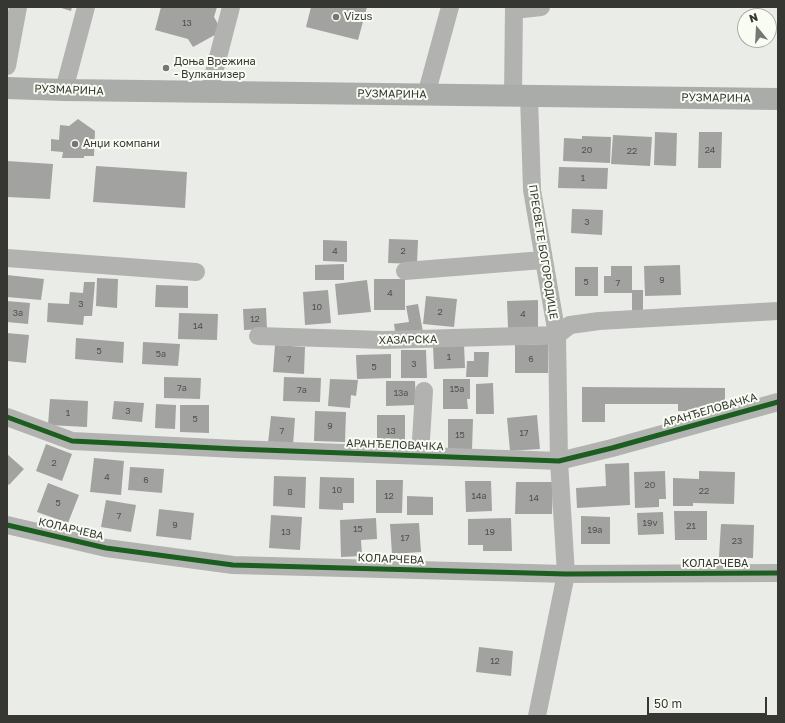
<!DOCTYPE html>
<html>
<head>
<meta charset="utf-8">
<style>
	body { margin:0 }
	#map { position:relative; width:785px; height:723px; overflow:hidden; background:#eaede7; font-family:"Golos Text",sans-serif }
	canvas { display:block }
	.frame { position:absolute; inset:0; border:8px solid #363733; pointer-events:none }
	.north { position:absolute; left:737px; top:8px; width:40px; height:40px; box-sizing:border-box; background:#f9fcf3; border:1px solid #abada6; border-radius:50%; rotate:342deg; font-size:11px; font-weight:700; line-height:16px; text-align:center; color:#363733 }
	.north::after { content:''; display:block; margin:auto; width:14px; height:18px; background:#757772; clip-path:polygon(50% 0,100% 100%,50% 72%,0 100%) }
	.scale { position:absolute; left:647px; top:697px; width:120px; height:18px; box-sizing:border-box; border:2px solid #363733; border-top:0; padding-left:5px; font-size:12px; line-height:14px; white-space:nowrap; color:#363733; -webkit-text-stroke:3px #f9fcf3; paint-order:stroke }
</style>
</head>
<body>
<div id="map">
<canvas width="785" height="723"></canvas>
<div class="frame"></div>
<div class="north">N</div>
<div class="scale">50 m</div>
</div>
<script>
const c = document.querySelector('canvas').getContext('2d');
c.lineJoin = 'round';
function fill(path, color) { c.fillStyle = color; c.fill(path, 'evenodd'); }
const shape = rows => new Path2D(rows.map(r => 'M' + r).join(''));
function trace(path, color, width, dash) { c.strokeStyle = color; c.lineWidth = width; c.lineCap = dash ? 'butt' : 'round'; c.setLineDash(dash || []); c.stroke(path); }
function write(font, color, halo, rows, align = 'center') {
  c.font = font + ' "Golos Text",sans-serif'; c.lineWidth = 4; c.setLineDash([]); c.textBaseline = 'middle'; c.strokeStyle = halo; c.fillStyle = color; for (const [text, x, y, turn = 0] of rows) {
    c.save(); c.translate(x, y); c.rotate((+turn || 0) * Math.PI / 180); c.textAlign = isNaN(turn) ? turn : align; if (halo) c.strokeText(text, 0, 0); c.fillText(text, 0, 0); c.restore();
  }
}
const building = shape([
	[58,7,72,7,71,11],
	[161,7,217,7,214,17,222,31,193,47,188,39,155,30],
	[311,7,367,7,358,40,306,27],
	[78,119,95,131,94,156,84,156,84,158,62,158,63,152,51,151,51,139,59,140,60,125,69,126],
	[655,132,677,133,676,166,654,165],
	[699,132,722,132,721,168,698,168],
	[613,135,652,137,650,166,611,164],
	[582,136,611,137,610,163,563,161,564,138,582,139],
	[7,161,53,164,50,199,7,197],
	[96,166,187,172,185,208,93,202],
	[559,167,608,168,607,189,558,188],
	[572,209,603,210,602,235,571,233],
	[389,239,418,240,417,264,388,263],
	[323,240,347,241,347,262,323,261],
	[344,264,344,280,315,280,315,265],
	[680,265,681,295,645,296,644,266],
	[611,266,632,266,632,290,643,290,643,314,632,315,632,293,604,293,604,276,611,276],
	[575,267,598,267,598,296,575,296],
	[7,275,44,279,41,300,7,297],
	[97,278,118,279,117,308,96,306],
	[374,279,405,279,405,310,374,310],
	[367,280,371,312,338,315,335,284],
	[84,282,95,282,92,316,84,316,83,325,47,322,48,303,69,304,70,292,83,293],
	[156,285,188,286,188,308,155,307],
	[328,290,331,323,305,325,303,292],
	[426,296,457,299,454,327,423,324],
	[538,300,538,327,508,328,507,301],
	[7,301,30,303,28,324,7,322],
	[418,304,423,332,396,337,394,324,409,322,406,306],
	[266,308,267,329,244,330,243,309],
	[179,313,218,314,217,340,178,339],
	[7,333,29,335,26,363,7,361],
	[76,338,124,342,123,363,75,359],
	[143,342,180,344,178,366,142,364],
	[464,344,465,368,434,369,433,345],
	[548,344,548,373,515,373,515,345],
	[275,345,305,347,304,374,273,372],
	[401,350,426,350,427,378,401,378],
	[474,352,489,352,488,377,466,377,467,361,474,361],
	[391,354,391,378,357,379,356,355],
	[164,377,201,378,200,399,164,398],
	[284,377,321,378,320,402,283,401],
	[330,379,358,380,356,396,351,395,350,408,328,406],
	[443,379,470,379,470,399,467,399,468,409,443,409],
	[386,381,415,381,416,405,386,406],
	[493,383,494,414,476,414,476,384],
	[582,387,725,388,725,411,703,411,703,416,687,415,687,411,678,411,678,404,605,404,605,422,582,422],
	[50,399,88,401,87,427,48,425],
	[114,401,144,403,142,422,112,419],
	[156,404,176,405,175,429,155,428],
	[180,405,209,405,209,433,180,432],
	[315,411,346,412,345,442,314,441],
	[377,415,405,415,405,447,377,447],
	[537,415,540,449,510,451,507,418],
	[271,416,295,418,293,445,268,443],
	[448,419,473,419,472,450,448,450],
	[46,444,72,454,62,481,36,471],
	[7,454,24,469,9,485,7,483],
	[94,458,124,461,121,495,90,492],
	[629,463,630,505,577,508,576,488,606,486,605,464],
	[130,467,164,469,162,493,128,490],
	[665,471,666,499,659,499,659,507,635,508,634,472],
	[699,471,735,472,734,504,693,503,693,506,673,506,673,478,699,479],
	[274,476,306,477,305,508,273,506],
	[320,477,354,478,354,503,343,503,343,510,319,509],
	[376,480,403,480,402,513,376,513],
	[465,481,491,481,492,511,466,512],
	[516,482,553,482,552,514,515,514],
	[48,483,79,495,68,523,37,512],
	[407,496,433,497,433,515,407,515],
	[106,500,136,505,131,532,101,527],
	[159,509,194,513,191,540,156,536],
	[674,511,707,511,707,540,675,540],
	[663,512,664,534,638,535,637,513],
	[271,515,302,517,300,550,269,548],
	[581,516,610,517,610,544,581,544],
	[376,518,377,539,361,540,362,556,341,557,340,520],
	[511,518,512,551,483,551,483,545,468,545,468,519],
	[419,523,421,552,392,554,390,524],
	[721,524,754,525,753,558,719,557],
	[479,647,513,651,511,676,476,672]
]);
const minor = shape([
	[514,10,541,7],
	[7,66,18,7],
	[64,90,86,7],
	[209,92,231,7],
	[426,95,450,7],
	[513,96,514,7],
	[529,96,532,190,557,335,559,461,566,574,537,716],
	[7,258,196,272],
	[405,271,543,260],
	[258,336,383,340,557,335,570,325,599,321,778,311],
	[7,417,72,441,236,449,559,461,612,448,778,402],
	[420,456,424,391],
	[7,525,106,548,233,565,566,574,778,573]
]);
const major = shape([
	[7,88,64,90,778,99]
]);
const cycleway = shape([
	[7,417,72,441,236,449,559,461,612,448,778,402],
	[7,525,106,548,233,565,566,574,778,573]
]);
const markers = [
	[336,17,4,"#757772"],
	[166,68,4,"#757772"],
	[75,144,4,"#757772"]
];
const numberNames = [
	["13",187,23],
	["20",587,150],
	["24",710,150],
	["22",632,151],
	["1",583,178],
	["3",587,222],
	["4",335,251],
	["2",403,251],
	["9",662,280],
	["5",586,282],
	["7",618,283],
	["4",390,293],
	["3",81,304],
	["10",317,307],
	["2",440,312],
	["3a",18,313],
	["4",523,314],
	["12",255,319],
	["14",198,326],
	["5",99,351],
	["5a",161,354],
	["1",449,357],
	["7",289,359],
	["6",531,359],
	["3",414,364],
	["5",374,367],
	["7a",182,388],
	["15a",457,389],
	["7a",302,390],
	["13a",401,393],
	["3",128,411],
	["1",68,413],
	["5",195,419],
	["9",330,426],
	["7",282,431],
	["13",391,431],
	["17",524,433],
	["15",460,435],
	["2",54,463],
	["4",107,477],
	["6",146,480],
	["20",650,485],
	["10",337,490],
	["22",704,491],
	["8",290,492],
	["12",389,496],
	["14a",479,496],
	["14",534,498],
	["5",58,503],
	["7",119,516],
	["19v",650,523],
	["9",175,525],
	["21",691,526],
	["15",358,529],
	["19a",595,530],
	["13",286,532],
	["19",490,532],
	["17",405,538],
	["23",737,541],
	["12",495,661]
];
const poiNames = [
	["Vizus",344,17],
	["Доња Врежина",174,62],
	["- Вулканизер",174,75],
	["Анџи компани",83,144]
];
const streetNames = [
	["РУЗМАРИНА",69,90,2],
	["РУЗМАРИНА",392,94,1],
	["РУЗМАРИНА",716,98,1],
	["ПРЕСВЕТЕ БОГОРОДИЦЕ",543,252,81],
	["ХАЗАРСКА",408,340,-1],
	["АРАНЂЕЛОВАЧКА",710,410,-16],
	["АРАНЂЕЛОВАЧКА",395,445,2],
	["КОЛАРЧЕВА",71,529,13],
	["КОЛАРЧЕВА",391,559,2],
	["КОЛАРЧЕВА",715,564]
];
fill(building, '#a2a2a1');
trace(minor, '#b2b3b1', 18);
trace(major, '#a9aca8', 22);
trace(cycleway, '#1b5e20', 5);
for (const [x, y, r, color] of markers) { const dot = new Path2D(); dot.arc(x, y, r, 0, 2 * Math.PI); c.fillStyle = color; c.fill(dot); trace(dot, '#f9fcf3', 1.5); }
write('9px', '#51524e', null, numberNames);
write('11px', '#363733', '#f9fcf3', poiNames, 'left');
write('11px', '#363733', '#f9fcf3', streetNames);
</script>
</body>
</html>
